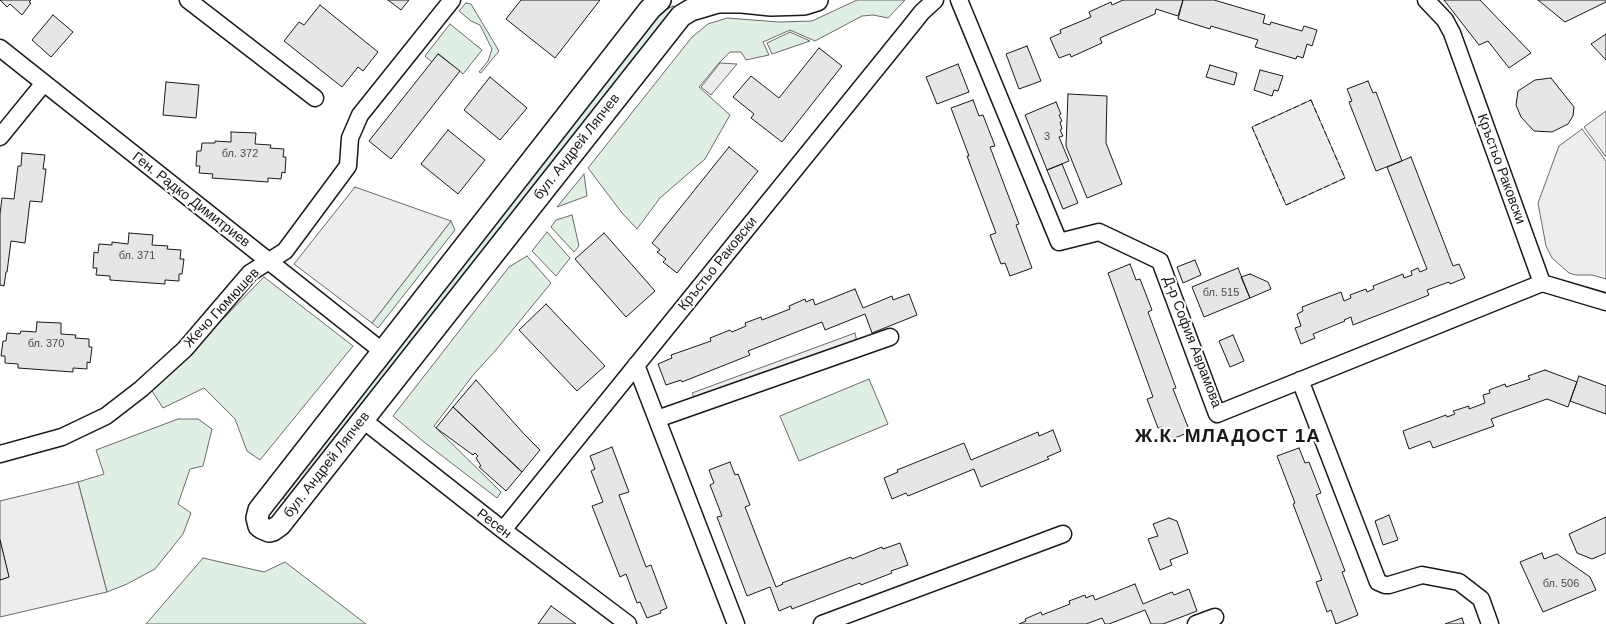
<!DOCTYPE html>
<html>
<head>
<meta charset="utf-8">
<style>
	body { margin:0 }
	canvas { display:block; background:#fff }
</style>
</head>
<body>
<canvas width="1606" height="624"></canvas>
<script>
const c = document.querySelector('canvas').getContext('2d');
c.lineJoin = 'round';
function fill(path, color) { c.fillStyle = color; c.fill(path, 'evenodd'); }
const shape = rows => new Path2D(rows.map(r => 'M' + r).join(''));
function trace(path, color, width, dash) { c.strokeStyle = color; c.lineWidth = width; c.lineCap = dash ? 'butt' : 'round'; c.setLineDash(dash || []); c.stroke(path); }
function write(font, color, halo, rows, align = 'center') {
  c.font = font + ' Helvetica,sans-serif'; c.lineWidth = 4; c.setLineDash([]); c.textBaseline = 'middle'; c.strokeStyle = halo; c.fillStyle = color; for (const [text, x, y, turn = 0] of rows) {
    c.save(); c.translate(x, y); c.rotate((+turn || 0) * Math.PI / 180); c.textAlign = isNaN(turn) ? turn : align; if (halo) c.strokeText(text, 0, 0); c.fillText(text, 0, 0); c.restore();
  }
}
const green = shape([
	[857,0,905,0,888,18,873,15,862,16,815,41,790,30,763,42,769,55,746,60,741,52,730,52,719,63,699,87,730,115,705,159,660,198,637,229,622,213,588,168,692,37,708,24,727,18,779,22,812,21,857,0],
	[466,3,471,4,499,51,481,73,479,72,488,61,492,49,480,25,471,21,459,11,466,3],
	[673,6,675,7,288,502,283,498,647,27,662,12,673,6],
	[450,24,482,50,463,74,439,54,432,62,425,56,450,24],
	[790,32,810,41,772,54,767,43,790,32],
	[584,174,587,196,557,207,584,174],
	[572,215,579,246,574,252,551,227,556,220,572,215],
	[451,221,455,230,378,328,372,323,451,221],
	[547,232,570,258,556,276,532,251,547,232],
	[527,256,551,283,496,350,474,374,434,426,501,492,497,498,424,442,393,416,509,267,527,256],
	[264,277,353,346,260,460,247,451,235,419,204,388,163,408,152,391,264,277],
	[869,379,888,424,799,461,780,416,869,379],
	[178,419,198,419,212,429,203,466,190,469,178,504,191,513,183,534,155,569,127,584,107,592,78,482,104,474,96,450,178,419],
	[203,558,264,572,285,562,366,624,146,624,203,558]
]);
const parking = shape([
	[720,63,737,64,711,95,701,87,720,63],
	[1311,100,1345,178,1286,205,1252,127,1311,100],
	[1606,111,1606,157,1584,127,1606,111],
	[1582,129,1606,161,1606,279,1592,275,1576,275,1569,273,1552,258,1546,246,1538,203,1559,146,1582,129],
	[355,187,451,221,372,323,294,264,355,187],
	[855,333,857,342,696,402,692,393,855,333],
	[78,482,107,592,0,617,0,580,9,577,0,540,0,501,78,482]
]);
const building = shape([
	[0,0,31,0,29,2,31,3,22,15,10,4,7,7,0,0],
	[388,0,409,0,401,10,388,0],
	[521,0,600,0,555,58,506,19,521,0],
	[1123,0,1183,0,1178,16,1156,9,1155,14,1100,38,1102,43,1071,57,1070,54,1059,58,1050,38,1061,33,1060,30,1091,17,1089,12,1111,2,1112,5,1123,0],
	[1183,0,1214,0,1265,15,1263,23,1270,25,1271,22,1302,31,1304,26,1317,30,1312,46,1307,44,1303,58,1297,56,1296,59,1255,47,1258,40,1211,26,1210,29,1178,19,1183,0],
	[1444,0,1480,0,1531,53,1509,68,1488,41,1479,45,1444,0],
	[1538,0,1606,0,1606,2,1565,22,1538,0],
	[320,5,378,52,363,71,358,67,342,87,284,41,299,22,304,25,320,5],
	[53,15,73,32,51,57,32,40,53,15],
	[1606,34,1606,60,1591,44,1606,34],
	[1027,46,1041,81,1019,89,1006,54,1027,46],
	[819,48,842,66,782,142,751,118,754,114,733,97,751,76,779,98,819,48],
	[438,54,460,71,391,159,369,141,438,54],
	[958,64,969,92,937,104,926,77,958,64],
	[1210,65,1237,73,1234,85,1206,77,1210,65],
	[1260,70,1283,76,1278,91,1274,90,1272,96,1254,90,1260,70],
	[490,77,527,108,500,140,464,110,490,77],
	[1551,78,1574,107,1573,116,1568,124,1552,132,1534,131,1521,117,1516,105,1518,91,1535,80,1551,78],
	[1368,81,1373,93,1376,92,1402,161,1376,171,1349,102,1352,101,1347,89,1368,81],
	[166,82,199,85,196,118,163,115,166,82],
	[1068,94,1107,96,1106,143,1122,184,1087,198,1066,146,1068,94],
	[973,100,979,116,983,115,995,146,990,147,1019,224,1016,225,1032,268,1010,276,1005,263,1001,264,990,235,996,233,967,156,969,156,951,108,973,100],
	[1056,102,1061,114,1059,115,1062,121,1060,122,1062,129,1060,130,1063,136,1059,137,1069,161,1047,170,1025,115,1056,102],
	[448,130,485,160,458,194,421,164,448,130],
	[231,132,256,133,255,144,271,145,270,148,284,149,283,157,286,157,285,173,282,172,281,179,268,178,268,182,212,178,213,174,199,173,200,166,196,166,197,151,201,151,202,143,215,143,215,141,231,142,231,132],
	[729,147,758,171,677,273,663,262,666,259,657,252,660,250,652,243,729,147],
	[22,153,45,155,43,169,46,169,42,202,30,201,25,243,11,241,7,272,6,272,4,286,0,285,0,214,2,198,14,199,18,166,21,166,22,153],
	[1411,157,1453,266,1459,264,1465,278,1450,284,1449,282,1427,290,1429,295,1353,325,1351,317,1344,320,1345,321,1313,334,1315,338,1301,344,1295,328,1301,326,1297,314,1303,311,1302,307,1341,292,1344,301,1351,298,1350,295,1366,289,1367,292,1374,289,1373,286,1403,274,1404,278,1412,275,1411,271,1418,268,1420,272,1427,269,1387,167,1411,157],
	[1062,164,1078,203,1063,209,1047,170,1062,164],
	[129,233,153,235,152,245,168,246,167,249,181,250,180,259,184,259,182,274,179,274,179,281,165,280,165,284,110,280,110,276,96,275,97,268,93,268,94,252,98,253,99,244,112,245,112,242,128,244,129,233],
	[604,233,655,291,626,317,575,259,604,233],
	[1195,260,1201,275,1183,283,1177,267,1195,260],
	[1130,264,1136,280,1140,279,1152,310,1148,312,1176,388,1173,389,1190,432,1167,441,1162,427,1158,428,1147,399,1153,397,1108,273,1130,264],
	[1238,268,1250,298,1204,317,1192,287,1238,268],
	[1250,274,1268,282,1271,289,1250,298,1241,277,1250,274],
	[855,289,863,308,892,296,893,300,909,294,917,315,872,333,865,314,825,330,822,322,748,351,750,355,682,382,681,380,666,385,658,364,672,358,671,355,711,341,710,338,730,330,732,332,746,326,745,323,761,317,762,320,790,309,789,306,805,299,806,302,813,299,815,305,855,289],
	[546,304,605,366,577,391,519,330,546,304],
	[37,322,61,323,61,334,76,335,75,338,89,339,89,347,92,347,90,363,87,362,87,369,73,368,73,372,18,368,18,364,5,363,5,356,1,356,3,341,6,341,7,333,20,334,21,331,36,332,37,322],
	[1233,335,1244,361,1230,367,1219,341,1233,335],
	[1545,370,1577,382,1568,407,1547,399,1491,419,1494,426,1433,448,1430,441,1409,449,1403,431,1446,415,1447,417,1455,414,1453,411,1469,406,1469,409,1485,403,1483,395,1490,393,1489,390,1505,384,1506,387,1530,379,1528,376,1545,370],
	[1579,376,1606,386,1606,414,1570,401,1579,376],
	[476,380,524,434,540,450,522,472,453,407,476,380],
	[453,407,522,472,506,491,479,467,481,466,476,458,478,456,475,453,473,455,436,428,453,407],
	[1053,430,1061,451,1047,457,1049,459,981,487,974,469,908,496,906,493,892,499,884,478,898,472,897,470,964,443,971,460,1038,432,1039,436,1053,430],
	[612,447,629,492,619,495,646,567,651,565,667,608,660,611,661,613,647,618,640,602,637,603,626,574,620,577,592,506,603,502,591,471,595,469,590,456,612,447],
	[1299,448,1305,463,1309,462,1321,493,1316,495,1345,571,1342,572,1358,615,1336,624,1331,610,1327,612,1316,582,1322,580,1293,504,1295,503,1277,456,1299,448],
	[730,462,735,475,738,474,750,505,745,507,776,587,783,584,782,583,851,557,852,559,882,547,883,549,900,543,908,565,891,571,892,573,861,585,860,583,792,609,791,606,779,611,770,587,747,596,717,517,722,516,710,485,714,483,709,470,730,462],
	[1389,515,1398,540,1383,545,1375,521,1389,515],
	[1606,517,1606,553,1592,559,1577,553,1569,534,1606,517],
	[1169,518,1177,521,1188,553,1170,560,1172,565,1160,570,1148,539,1158,536,1153,524,1169,518],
	[0,540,9,577,0,580,0,540],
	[1542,553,1544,559,1557,554,1590,577,1596,590,1543,612,1520,562,1542,553],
	[1135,584,1143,604,1172,592,1174,595,1189,589,1197,611,1163,624,1151,624,1145,610,1109,624,1105,624,1102,618,1086,624,1019,624,1026,621,1025,619,1041,612,1042,615,1070,604,1069,601,1085,595,1086,598,1093,595,1095,600,1135,584],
	[551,606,576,624,538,624,551,606],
	[1462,618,1464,624,1445,624,1462,618]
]);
const minor = shape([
	[188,0,315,98],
	[959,0,1059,242,1099,232,1160,261,1217,414,1542,283],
	[1426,0,1445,20,1452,33,1542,283],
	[0,48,382,351],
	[0,137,44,83],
	[1542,283,1606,302],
	[636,365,736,624],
	[1300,380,1378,582,1385,585,1389,585,1422,575,1459,582,1481,599,1490,624],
	[657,419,890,337],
	[363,420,503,530,628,624],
	[0,454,62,437,106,416,141,389,185,349,250,273,285,251,348,166,350,138,360,115,452,0],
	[503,530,906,32,922,12,935,0],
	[822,624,1063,534],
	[1196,624,1215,617]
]);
const major = shape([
	[660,0,650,9,259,510,257,518,259,526,262,528,269,531,273,530,280,525,681,16,691,10,718,2,742,2,771,5,804,4,817,0]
]);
const fence = shape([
	[1311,100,1345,178,1286,205,1252,127,1311,100]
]);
const numberNames = [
	["3",1047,137],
	["бл. 372",240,154],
	["бл. 371",137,256],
	["бл. 515",1221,293],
	["бл. 370",46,344],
	["бл. 506",1561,584]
];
const streetNames = [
	["бул. Андрей Ляпчев",577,147,-52],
	["Кръстьо Раковски",1501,169,70],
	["Ген. Радко Димитриев",191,200,38],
	["Кръстьо Раковски",718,264,-51],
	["Жечо Гюмюшев",222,308,-47],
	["Д-р София Аврамова",1192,342,69],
	["бул. Андрей Ляпчев",327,465,-52],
	["Ресен",494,524,37]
];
const districtNames = [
	["Ж.К. МЛАДОСТ 1А",1228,437]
];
fill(green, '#e0efe3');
trace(green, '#6a6a6a', 1);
fill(parking, '#ededed');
trace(parking, '#6a6a6a', 1);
fill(building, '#e6e6e6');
trace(building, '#1a1a1a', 1);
trace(minor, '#1a1a1a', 19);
trace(major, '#1a1a1a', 24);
trace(minor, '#fff', 16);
trace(major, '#fff', 21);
trace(fence, '#1a1a1a', 1, [6, 2.5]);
write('11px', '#4d4d4d', null, numberNames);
write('14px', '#1a1a1a', '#fff', streetNames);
c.letterSpacing = '1px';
write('bold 19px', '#1a1a1a', '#fff', districtNames);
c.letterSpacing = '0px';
</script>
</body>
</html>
